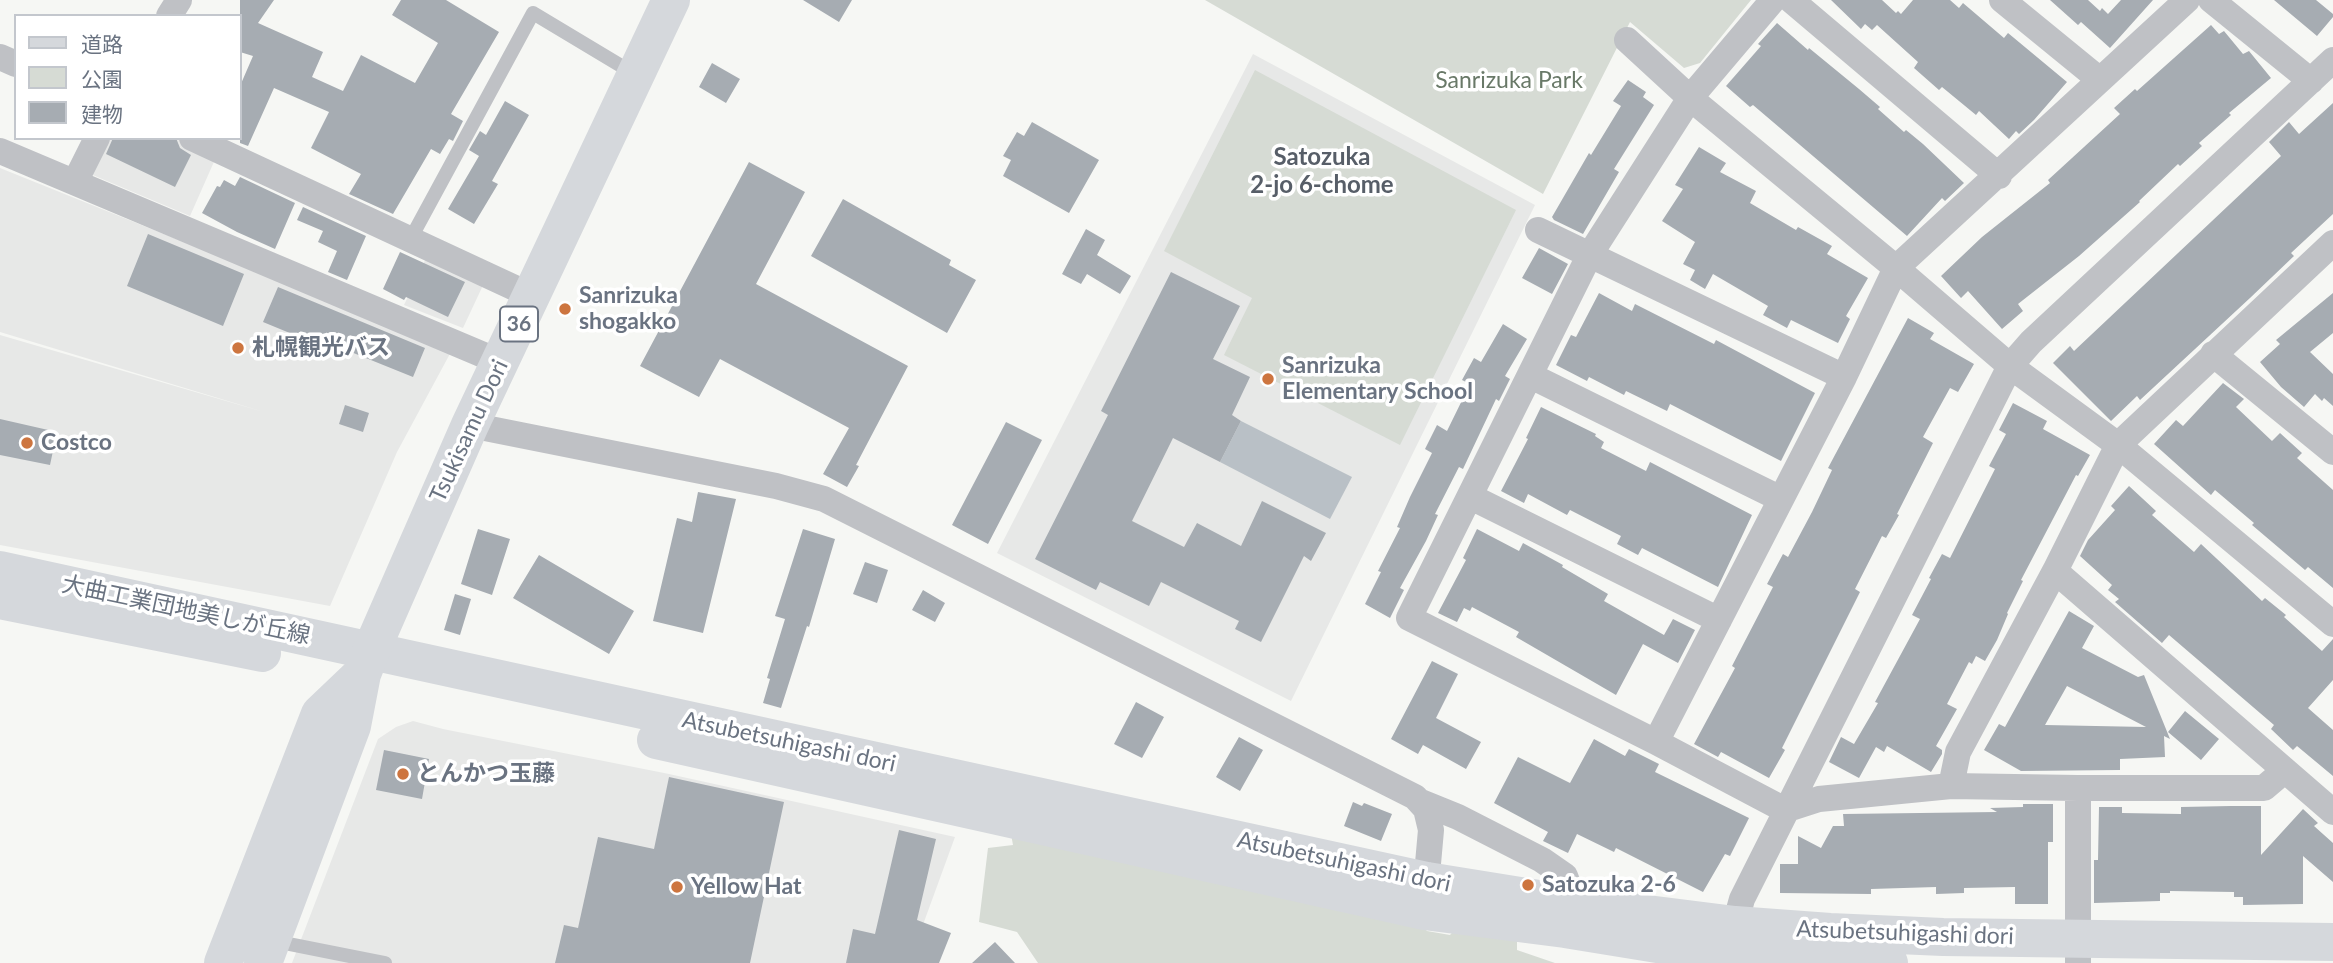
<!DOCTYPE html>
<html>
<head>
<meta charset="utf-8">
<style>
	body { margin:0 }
	#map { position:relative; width:2333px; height:963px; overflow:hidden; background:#f6f7f4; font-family:Lato,"Noto Sans JP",sans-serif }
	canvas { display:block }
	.legend { position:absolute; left:14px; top:14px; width:228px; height:126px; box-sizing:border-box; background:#fff; border:2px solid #c3c7cd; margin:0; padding:9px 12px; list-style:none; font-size:21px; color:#6a7381 }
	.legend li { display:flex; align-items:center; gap:14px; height:35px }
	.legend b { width:35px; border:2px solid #c3c7cd }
</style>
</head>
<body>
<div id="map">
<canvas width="2333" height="963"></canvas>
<ul class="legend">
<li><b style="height:9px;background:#d5d8dc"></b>道路</li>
<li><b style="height:19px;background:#d6dbd4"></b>公園</li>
<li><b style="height:19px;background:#a6acb2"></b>建物</li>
</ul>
</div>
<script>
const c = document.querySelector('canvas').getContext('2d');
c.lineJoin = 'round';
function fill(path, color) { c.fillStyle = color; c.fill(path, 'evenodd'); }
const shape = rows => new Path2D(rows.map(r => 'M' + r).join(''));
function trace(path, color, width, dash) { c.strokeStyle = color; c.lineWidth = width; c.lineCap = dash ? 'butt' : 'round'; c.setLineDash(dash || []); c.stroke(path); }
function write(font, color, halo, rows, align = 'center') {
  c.font = font + ' Lato,"Noto Sans JP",sans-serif'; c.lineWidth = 7; c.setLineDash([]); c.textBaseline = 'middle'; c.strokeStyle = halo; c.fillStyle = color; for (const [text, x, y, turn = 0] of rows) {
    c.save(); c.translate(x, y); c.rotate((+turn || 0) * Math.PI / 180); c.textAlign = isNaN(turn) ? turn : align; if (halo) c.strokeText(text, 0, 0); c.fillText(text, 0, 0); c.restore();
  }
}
const built = shape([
	[1253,54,1535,205,1291,701,997,553],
	[105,138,180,138,217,155,190,216,88,173],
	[0,168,452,350,397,452,330,606,0,545,0,335,264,412,0,332],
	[428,254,485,281,463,328,404,305],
	[413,721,443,729,669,774,955,837,909,963,292,963,378,739,396,727]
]);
const green = shape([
	[1205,0,1751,0,1700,63,1684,68,1630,22,1543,194],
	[1255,70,1516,210,1400,445,1224,355,1252,298,1164,251],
	[1011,834,1420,923,1427,931,1450,935,1459,925,1517,937,1517,950,1555,963,1038,963,1017,932,979,922,988,848,1013,845]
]);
const water = shape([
	[1241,421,1352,477,1330,519,1220,462]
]);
const building = shape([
	[240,0,274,0,258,23,323,52,312,77,343,91,361,55,415,83,438,43,392,15,401,0,446,0,499,32,451,114,463,121,453,141,449,139,440,154,431,149,393,214,349,194,361,174,311,148,329,112,274,88,248,146,240,143,240,86,253,56,240,52],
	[803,0,852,0,839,22],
	[1831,0,1882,0,1896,13,1898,11,1901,14,1913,0,1950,0,1959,8,1963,3,2004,38,2008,33,2067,82,2034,120,2019,134,2016,131,2009,139,1979,111,1976,115,1942,87,1939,90,1914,68,1918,62,1877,25,1872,30,1865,24,1861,29],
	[2050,0,2088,0,2100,11,2102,8,2108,14,2121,0,2153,0,2110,48,2081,22,2078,25],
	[2274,0,2316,0,2333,14,2333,17,2317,36],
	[1777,23,1808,50,1809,48,1859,89,1880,107,1878,109,1904,132,1906,130,1923,144,1964,183,1945,201,1942,198,1907,236,1753,105,1750,107,1726,86,1761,46,1758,44],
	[2211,25,2219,34,2224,31,2243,54,2249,51,2271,78,2229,113,2231,115,2199,143,2202,146,2180,166,2178,164,2139,201,2140,202,2079,256,2018,304,2023,311,2002,329,1968,291,1961,298,1941,276,1982,237,2050,183,2048,180,2120,114,2114,108,2135,89,2137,91],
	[712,63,740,79,726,103,699,87],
	[1628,80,1646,92,1643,97,1654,105,1614,169,1619,172,1583,234,1554,220,1552,217,1589,153,1591,155,1621,106,1613,101],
	[505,101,529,115,492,181,498,184,474,224,448,209,479,156,469,150,480,131,486,135],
	[2333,103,2333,214,2291,253,2294,256,2250,298,2140,400,2137,396,2111,421,2053,363,2070,346,2074,351,2281,156,2269,142,2289,122,2299,134],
	[1032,122,1099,160,1069,213,1003,176,1011,160,1003,156,1017,132,1024,136],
	[113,138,176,138,180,148,191,155,175,187,106,154],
	[1699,147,1726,163,1720,172,1756,191,1750,203,1796,230,1798,227,1832,246,1827,254,1868,278,1846,316,1850,319,1838,343,1791,320,1787,328,1763,315,1768,306,1713,274,1705,289,1690,280,1695,270,1683,264,1695,242,1662,221,1683,189,1675,185],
	[749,162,805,192,756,284,908,366,856,465,859,466,847,487,823,474,849,428,720,359,699,397,640,366],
	[240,177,295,203,275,249,237,232,202,213,217,186,220,187,224,180,235,186],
	[843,199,951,260,949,265,976,280,947,333,811,256],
	[303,207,366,236,347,280,328,272,337,251,318,242,323,231,297,220],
	[1086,229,1105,240,1097,255,1131,276,1120,294,1087,274,1081,284,1062,274],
	[148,234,244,274,223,326,127,286],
	[1539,248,1568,264,1552,294,1522,278],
	[400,252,465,282,448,317,406,297,404,300,383,289],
	[1171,272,1240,306,1213,359,1250,377,1232,415,1241,421,1220,462,1173,438,1132,521,1184,547,1197,523,1241,546,1262,501,1326,533,1311,561,1304,556,1261,642,1235,629,1239,621,1161,582,1149,606,1100,582,1096,590,1035,559,1108,415,1101,411],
	[278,287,425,348,413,377,351,352,348,357,263,322],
	[1599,293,1632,311,1635,304,1714,344,1716,340,1815,393,1781,461,1670,404,1667,411,1626,391,1624,395,1589,377,1587,381,1556,365,1571,335,1576,337],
	[2333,293,2333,333,2310,352,2333,374,2333,406,2324,398,2322,401,2315,394,2304,407,2281,387,2260,362,2280,344,2276,340],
	[1908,318,1934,333,1930,339,1974,364,1958,392,1950,388,1923,437,1933,443,1897,514,1899,515,1886,538,1882,536,1855,589,1860,592,1782,748,1785,750,1769,778,1721,752,1718,757,1694,744,1735,668,1732,666,1773,587,1767,584,1783,554,1788,557,1812,512,1832,470,1828,468],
	[1503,324,1527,339,1505,376,1510,379,1499,401,1496,399,1463,469,1459,467,1435,514,1438,515,1426,541,1400,588,1404,590,1390,618,1365,604,1381,572,1378,571,1400,528,1397,527,1410,497,1432,453,1425,449,1437,425,1447,431,1470,384,1462,380,1474,358,1481,362],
	[2223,383,2244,399,2236,407,2272,441,2280,433,2302,453,2297,458,2333,490,2333,588,2308,567,2305,570,2252,525,2254,523,2215,490,2211,495,2154,444,2176,420,2183,426],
	[2013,403,2047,421,2043,429,2090,455,2078,476,2076,475,2021,580,2023,581,2007,613,2008,614,1997,640,1985,661,1976,656,1972,664,1969,662,1947,704,1957,709,1936,746,1942,750,1942,754,1931,772,1887,746,1884,752,1876,747,1859,778,1829,762,1841,737,1854,744,1878,703,1875,702,1920,619,1912,615,1931,579,1929,578,1942,554,1950,558,1995,469,1989,466,2006,434,1999,430],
	[345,405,369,413,363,432,339,424],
	[1541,407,1596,434,1595,436,1604,442,1601,448,1646,471,1650,462,1752,515,1718,587,1642,548,1638,555,1617,544,1621,536,1570,510,1567,515,1528,494,1524,503,1501,491,1528,439,1526,438],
	[0,419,57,432,50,465,0,455],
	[1006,422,1042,440,988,544,952,525],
	[2129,486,2156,511,2152,515,2194,552,2201,544,2262,601,2265,598,2286,615,2284,617,2322,651,2333,639,2333,680,2308,708,2333,730,2333,776,2297,746,2293,750,2271,729,2274,725,2169,635,2162,643,2115,602,2119,599,2108,590,2112,585,2080,556,2088,540,2115,510,2111,506],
	[698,492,736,499,703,633,653,621,677,518,692,522],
	[478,529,510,539,492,595,461,584],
	[803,529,835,539,809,627,807,626,781,708,763,703,770,679,767,678,785,619,775,616],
	[1477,529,1519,551,1523,543,1563,565,1562,567,1608,594,1604,601,1664,635,1673,619,1695,630,1678,663,1643,644,1616,695,1516,637,1519,632,1472,607,1470,611,1464,608,1457,622,1438,613,1466,560,1463,558],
	[539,555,634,611,609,654,513,598],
	[865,562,888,570,877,603,853,594],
	[923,590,945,603,935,622,912,610],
	[455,594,471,599,460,635,444,630],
	[2069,611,2094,626,2082,648,2138,677,2144,675,2170,739,2164,736,2165,757,2120,759,2120,770,2021,771,1984,750,1999,724,2005,727],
	[2067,686,2146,727,2045,725],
	[1432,661,1458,674,1436,718,1481,742,1466,769,1423,745,1418,754,1391,739],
	[1136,702,1164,717,1142,758,1114,744],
	[2185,711,2219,739,2201,760,2168,732],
	[1239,737,1263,750,1240,791,1216,777],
	[1594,739,1625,756,1629,749,1659,764,1655,772,1749,818,1730,856,1725,854,1703,892,1616,848,1614,852,1577,834,1568,853,1543,841,1548,832,1494,803,1518,757,1570,783],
	[384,750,429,759,422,799,376,790],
	[669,777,784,802,750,963,555,963,564,925,578,928,598,837,654,849],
	[1353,802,1362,806,1364,803,1392,814,1381,841,1344,826],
	[2023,804,2053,804,2053,842,2048,842,2048,904,2015,904,2015,887,1964,888,1964,893,1936,894,1936,887,1871,889,1871,894,1780,893,1780,864,1798,864,1798,836,1821,848,1833,826,1844,826,1843,814,1997,812,1990,808,2023,807],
	[2231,806,2261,806,2261,855,2303,809,2318,823,2314,826,2333,843,2333,882,2303,856,2303,904,2243,905,2243,897,2234,897,2234,892,2170,891,2170,893,2160,893,2160,901,2094,903,2094,860,2098,860,2099,807,2122,807,2122,813,2181,814,2181,807],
	[899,830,936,839,917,920,951,933,939,963,846,963,853,929,875,934],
	[995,942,1015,963,972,963]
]);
const lane = shape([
	[411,238,533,13,633,73],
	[274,941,385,963]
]);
const street = shape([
	[1773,0,1690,98,1589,256,1409,618,1656,742,1785,810,1819,799,1951,786,2078,788,2264,788,2284,771],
	[1791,0,1999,176],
	[2002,0,2100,80],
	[2211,0,2311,81],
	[169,16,179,0],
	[1627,40,1690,98,1896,268,2010,366,2118,445,2333,624],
	[0,57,16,64],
	[192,138,532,296],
	[0,151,500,362],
	[75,182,97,138],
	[1538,230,1844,377],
	[2213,354,2333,452],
	[1531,376,1781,499],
	[470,425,776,486,824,499,1415,797,1426,809,1431,830,1425,897],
	[1471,497,1719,620],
	[2055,571,2333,812],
	[1656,742,1844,377,1896,268,2187,0],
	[1951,786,1958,752,2055,571,2118,445,2333,243],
	[2078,788,2078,963],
	[1421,802,1458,817,1542,860,1565,876,1576,905],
	[1731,939,1742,899,2010,366,2031,342,2333,60]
]);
const secondary = shape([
	[0,570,1427,881,1576,905,1735,925,1830,932,1943,937,2333,942],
	[0,600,262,653],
	[656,740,1424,911,1565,929,1688,949,1789,959,1889,963]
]);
const highway = shape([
	[223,963,320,714,362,674],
	[263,963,352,726,362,674,371,651,470,425,671,0]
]);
const markers = [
	[565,309,7,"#cd753f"],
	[238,348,7,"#cd753f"],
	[1268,379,7,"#cd753f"],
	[27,443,7,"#cd753f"],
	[403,774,7,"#cd753f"],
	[1528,885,7,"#cd753f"],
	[677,887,7,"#cd753f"]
];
const shields = [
	[519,324,38]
];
const shieldNames = [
	["36",519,324]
];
const parkNames = [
	["Sanrizuka Park",1509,81]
];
const poiNames = [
	["Sanrizuka",579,296],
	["shogakko",579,322],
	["札幌観光バス",252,348],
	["Sanrizuka",1282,366],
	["Elementary School",1282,392],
	["Costco",41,443],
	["とんかつ玉藤",417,774],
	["Satozuka 2-6",1542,885],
	["Yellow Hat",691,887]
];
const streetNames = [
	["Tsukisamu Dori",469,431,-65],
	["大曲工業団地美しが丘線",186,610,12],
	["Atsubetsuhigashi dori",789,742,12],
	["Atsubetsuhigashi dori",1344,862,12],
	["Atsubetsuhigashi dori",1905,933,2]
];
const neighbourhoodNames = [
	["Satozuka",1322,157],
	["2-jo 6-chome",1322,185]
];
fill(built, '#e7e8e7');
fill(green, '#d6dbd4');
fill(water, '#b9c0c6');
fill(building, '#a6acb2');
trace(lane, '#bfc1c5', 14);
trace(street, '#bfc1c5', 26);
trace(secondary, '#d5d8dc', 38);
trace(highway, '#d5d8dc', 38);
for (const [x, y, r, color] of markers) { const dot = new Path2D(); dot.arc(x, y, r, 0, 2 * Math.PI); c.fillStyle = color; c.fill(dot); trace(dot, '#fff', 2.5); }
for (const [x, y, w] of shields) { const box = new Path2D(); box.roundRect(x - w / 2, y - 17.5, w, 35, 5); c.fillStyle = '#fff'; c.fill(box); trace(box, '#6a7381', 2); }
write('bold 21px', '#6a7381', null, shieldNames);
write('23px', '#697968', '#fff', parkNames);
write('bold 23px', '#6a7381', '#fff', poiNames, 'left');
write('23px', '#6a7381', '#fff', streetNames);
write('bold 24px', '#575e68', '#fff', neighbourhoodNames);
</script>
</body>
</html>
